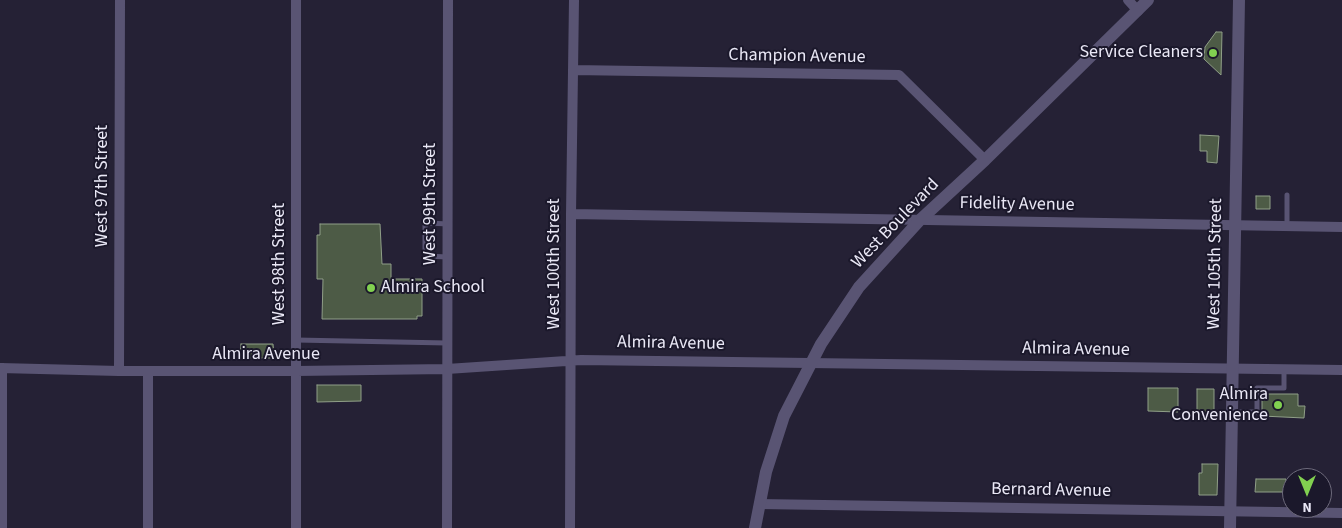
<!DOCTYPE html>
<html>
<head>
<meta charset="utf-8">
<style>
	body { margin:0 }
	#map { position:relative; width:1342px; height:528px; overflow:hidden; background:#252135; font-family:"Source Sans 3",sans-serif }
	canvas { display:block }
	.north { position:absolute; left:1282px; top:468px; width:50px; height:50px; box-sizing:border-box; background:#1b182b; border:1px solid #6e6b7c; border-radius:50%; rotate:180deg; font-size:14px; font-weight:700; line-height:20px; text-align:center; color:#eae8f6 }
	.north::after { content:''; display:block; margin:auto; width:18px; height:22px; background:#81d050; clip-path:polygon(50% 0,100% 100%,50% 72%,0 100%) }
</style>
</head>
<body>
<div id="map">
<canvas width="1342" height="528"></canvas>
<div class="north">N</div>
</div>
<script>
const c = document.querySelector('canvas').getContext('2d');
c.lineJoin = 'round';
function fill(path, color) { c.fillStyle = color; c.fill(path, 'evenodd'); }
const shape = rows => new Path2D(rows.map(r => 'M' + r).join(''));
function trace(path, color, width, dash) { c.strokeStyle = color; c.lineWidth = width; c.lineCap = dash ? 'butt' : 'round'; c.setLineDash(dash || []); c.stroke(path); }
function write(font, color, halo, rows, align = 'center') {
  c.font = font + ' "Source Sans 3",sans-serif'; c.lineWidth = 4; c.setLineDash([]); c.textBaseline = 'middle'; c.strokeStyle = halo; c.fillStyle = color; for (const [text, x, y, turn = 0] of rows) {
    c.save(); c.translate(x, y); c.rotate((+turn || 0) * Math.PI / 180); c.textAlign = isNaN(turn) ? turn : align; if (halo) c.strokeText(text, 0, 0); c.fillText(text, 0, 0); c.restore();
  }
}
const building = shape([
	[1216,32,1222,32,1221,75,1204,59,1205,47,1216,32],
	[1200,135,1219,136,1217,163,1207,162,1207,151,1200,151,1200,135],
	[1256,196,1270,196,1270,209,1256,209,1256,196],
	[320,224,380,224,382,264,391,264,391,279,422,279,422,316,417,316,417,319,322,319,323,279,317,279,317,235,320,235,320,224],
	[241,344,273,344,274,356,271,358,240,358,241,344],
	[317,385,361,385,361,401,317,402,317,385],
	[1148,388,1178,388,1178,412,1148,411,1148,388],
	[1197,389,1214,389,1214,417,1210,417,1210,419,1197,419,1197,389],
	[1262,394,1298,394,1298,406,1305,406,1304,418,1262,416,1262,394],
	[1202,464,1218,464,1217,495,1199,495,1199,473,1202,473,1202,464],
	[1256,479,1286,479,1286,492,1255,492,1256,479]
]);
const service = shape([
	[1287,195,1287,226],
	[447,257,427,256,425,253,425,226,428,223,448,224],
	[296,340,447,343],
	[1232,412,1257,412,1257,388,1284,388,1284,370]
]);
const minor = shape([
	[296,0,296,528],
	[1128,0,1138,11],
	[573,70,899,75,985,160],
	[571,214,1342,227],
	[0,368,119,371,296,371,447,369,581,360,1342,370],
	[2,368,2,528],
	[119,371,120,0],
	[759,504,1342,513],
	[148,528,148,371],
	[447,528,448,0],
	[570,528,571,214,574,0]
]);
const tertiary = shape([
	[755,528,766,472,784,416,821,344,859,287,920,220,985,160,1148,0],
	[1230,528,1239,0]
]);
const markers = [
	[1213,53,5,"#81d050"],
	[371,288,5,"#81d050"],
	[1278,405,5,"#81d050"]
];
const poiNames = [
	["Service Cleaners",1203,53],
	["Almira School",381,288,"left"],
	["Almira",1268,395],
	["Convenience",1268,416]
];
const streetNames = [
	["Champion Avenue",797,57,1],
	["West 97th Street",103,186,-90],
	["West 99th Street",431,204,-90],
	["Fidelity Avenue",1017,205,1],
	["West Boulevard",896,224,-46],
	["West 98th Street",280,264,-90],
	["West 100th Street",555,264,-90],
	["West 105th Street",1216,264,-89],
	["Almira Avenue",671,344,1],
	["Almira Avenue",1076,350,1],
	["Almira Avenue",266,355],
	["Bernard Avenue",1051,491,1]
];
fill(building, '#4d5b46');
trace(building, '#909f88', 1);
trace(service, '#595473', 5);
trace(minor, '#595473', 10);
trace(tertiary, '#595473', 12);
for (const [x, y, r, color] of markers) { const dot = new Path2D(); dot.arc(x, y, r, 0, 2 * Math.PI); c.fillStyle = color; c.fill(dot); trace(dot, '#1b182b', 2); }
write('18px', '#eae8f6', '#1b182b', poiNames, 'right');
write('18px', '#eae8f6', '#1b182b', streetNames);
</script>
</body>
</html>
